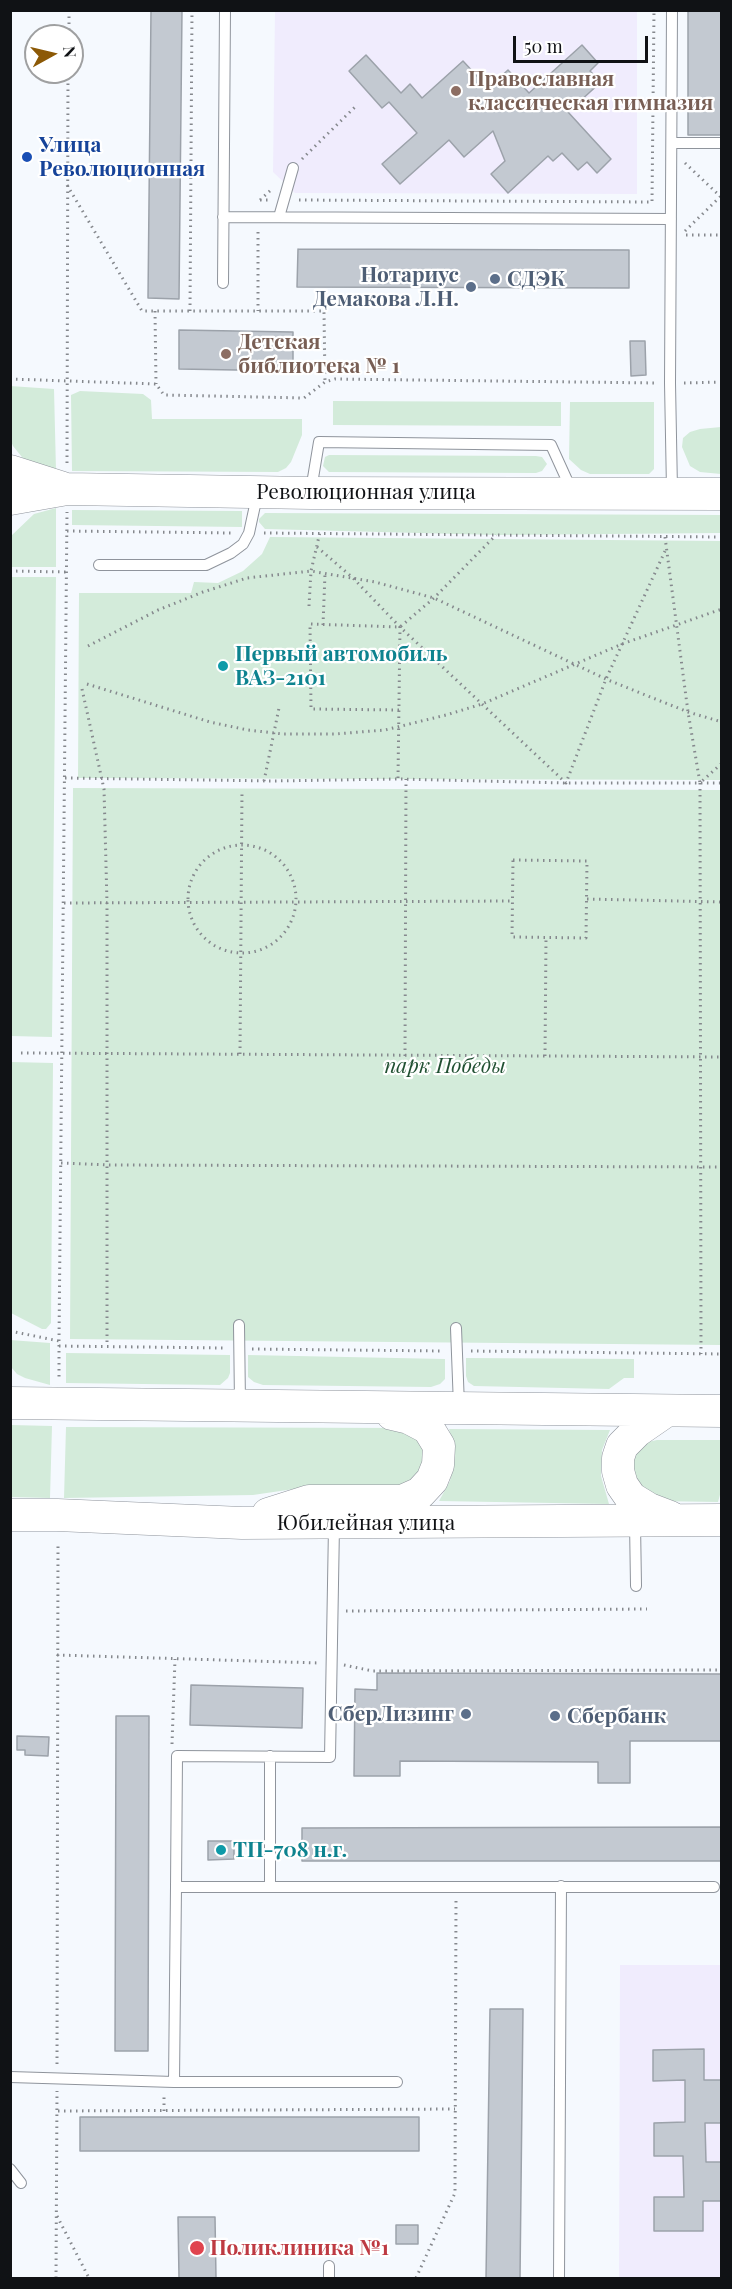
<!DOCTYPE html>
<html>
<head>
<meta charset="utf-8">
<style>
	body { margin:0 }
	#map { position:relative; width:732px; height:2289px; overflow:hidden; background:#f5f9fe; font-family:"Playfair Display",serif }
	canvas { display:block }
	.frame { position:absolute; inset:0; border:12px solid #101215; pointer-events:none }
	.north { position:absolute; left:24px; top:24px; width:60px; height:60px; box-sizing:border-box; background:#fff; border:2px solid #9fa0a1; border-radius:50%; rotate:82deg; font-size:16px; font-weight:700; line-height:24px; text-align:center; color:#101215 }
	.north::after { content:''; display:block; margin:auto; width:21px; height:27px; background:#8c5906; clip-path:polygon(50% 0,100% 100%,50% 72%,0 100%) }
	.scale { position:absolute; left:513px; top:36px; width:135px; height:27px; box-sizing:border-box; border:3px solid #101215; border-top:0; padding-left:8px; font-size:18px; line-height:21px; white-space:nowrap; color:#101215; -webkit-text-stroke:4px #fff; paint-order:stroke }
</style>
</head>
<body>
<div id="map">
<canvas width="732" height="2289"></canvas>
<div class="frame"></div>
<div class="north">N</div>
<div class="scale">50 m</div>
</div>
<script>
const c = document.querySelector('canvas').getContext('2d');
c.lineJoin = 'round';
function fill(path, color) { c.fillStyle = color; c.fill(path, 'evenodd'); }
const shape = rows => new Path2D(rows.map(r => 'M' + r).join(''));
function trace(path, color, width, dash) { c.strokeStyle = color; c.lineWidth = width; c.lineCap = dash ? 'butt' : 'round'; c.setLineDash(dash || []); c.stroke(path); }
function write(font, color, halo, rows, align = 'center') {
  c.font = font + ' "Playfair Display",serif'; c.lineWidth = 4.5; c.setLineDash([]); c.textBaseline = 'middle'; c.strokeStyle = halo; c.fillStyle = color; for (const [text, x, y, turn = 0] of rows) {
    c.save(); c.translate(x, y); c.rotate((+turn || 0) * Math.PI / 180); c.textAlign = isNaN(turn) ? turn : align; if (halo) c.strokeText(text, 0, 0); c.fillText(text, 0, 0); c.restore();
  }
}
const education = shape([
	[275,11,637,11,637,194,295,193,273,172],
	[620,1965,721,1965,721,2278,619,2278]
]);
const green = shape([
	[10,386,54,389,56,471,26,462,13,446,10,439],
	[80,391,143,394,151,400,152,419,302,419,302,435,291,462,286,468,278,472,72,471,71,395],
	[333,401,561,402,561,426,333,425],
	[570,402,654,402,654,469,649,474,590,474,581,470,569,459],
	[721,427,721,474,700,472,690,466,682,447,683,438,690,432,700,429],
	[329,455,536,456,542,457,547,464,542,471,536,473,329,472,323,466,325,457],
	[56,508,56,567,11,567,11,536,34,514],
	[72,510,242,511,242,527,72,525],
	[265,513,721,515,722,533,496,535,265,529,259,522,259,519],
	[270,537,721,541,721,780,78,778,79,593,191,593,194,582,218,583,243,571,262,554],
	[11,577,56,577,52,1037,11,1036],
	[73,788,721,790,721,1345,70,1339],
	[11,1062,53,1063,51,1323,46,1329,42,1329,11,1313],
	[10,1340,50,1343,50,1385,25,1378,17,1374,11,1367],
	[66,1353,230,1355,230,1373,228,1378,220,1385,66,1383],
	[248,1355,445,1359,445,1379,440,1384,431,1387,263,1385,254,1382,248,1377],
	[466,1358,634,1359,634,1378,624,1378,609,1389,474,1386,468,1382,466,1376],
	[11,1425,52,1426,50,1498,11,1497],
	[66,1427,404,1428,413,1433,425,1453,425,1464,404,1488,294,1489,253,1495,64,1498],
	[449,1429,610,1430,602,1450,601,1476,609,1504,439,1501,450,1481,455,1450],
	[657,1440,721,1440,721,1491,718,1502,655,1501,629,1474,631,1458,648,1442]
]);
const building = shape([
	[151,10,182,10,179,299,148,298,151,10],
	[688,10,722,10,722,135,688,135,688,10],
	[582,45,598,63,590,71,601,82,568,112,611,159,597,173,587,162,578,170,562,153,553,161,548,156,508,193,491,174,505,161,493,131,464,157,449,140,400,184,382,164,417,133,389,102,382,108,349,71,366,55,401,93,410,84,422,98,463,61,488,88,508,70,529,93,582,45],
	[298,249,629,250,629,288,297,287,298,249],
	[179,330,293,332,293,371,179,369,179,330],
	[630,341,645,341,646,375,631,376,630,341],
	[377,1673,722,1674,722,1741,630,1741,630,1783,598,1783,598,1762,400,1761,400,1776,354,1776,355,1689,377,1690,377,1673],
	[191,1685,303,1688,302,1728,190,1725,191,1685],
	[116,1716,149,1716,148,2051,115,2051,116,1716],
	[17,1736,49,1737,48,1756,25,1755,25,1750,17,1750,17,1736],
	[722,1827,722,1861,302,1861,302,1828,722,1827],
	[208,1841,234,1841,234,1859,208,1860,208,1841],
	[490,2009,523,2009,520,2278,486,2278,490,2009],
	[704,2049,704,2080,722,2080,722,2123,705,2123,706,2162,722,2162,722,2201,703,2201,703,2231,654,2231,654,2197,684,2197,683,2156,654,2156,654,2123,685,2122,685,2080,653,2081,653,2050,704,2049],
	[80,2117,419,2117,419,2151,80,2151,80,2117],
	[178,2217,215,2217,216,2278,179,2278,178,2217],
	[396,2225,418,2225,418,2244,396,2244,396,2225]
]);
const path = shape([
	[69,36,69,10],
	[302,159,357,105],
	[685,163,722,198],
	[67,185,142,311,324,311,325,382],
	[260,200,269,200],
	[260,200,272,189],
	[299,200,652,202,654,10],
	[685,231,722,195],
	[258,232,258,311],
	[686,235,722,235],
	[155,311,156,384],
	[190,311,192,10],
	[10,379,156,384,164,395,304,398,325,382,335,379,657,383],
	[684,383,722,382],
	[67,463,68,72],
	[67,531,233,533],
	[264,533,722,537],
	[665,537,688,712,700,783,722,763],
	[317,547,353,578,400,627,566,783,606,679,666,549],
	[10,571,67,572],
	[309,606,311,571,320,532],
	[323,625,325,574],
	[88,646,158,610,203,592,247,578,311,571,375,582,434,598,608,680,688,712,722,722],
	[87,684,210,722,248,730,283,734,335,734,385,730,446,715,482,704,622,644,722,609],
	[82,689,104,789,107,903,107,1346],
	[399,710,311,709,310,624,400,627,434,598,496,535],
	[65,778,273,781,398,779,566,783,722,783],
	[398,778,400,627],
	[264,781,279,708],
	[700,783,701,1354],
	'188 899a54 54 0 1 1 108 0a54 54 0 1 1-108 0Z',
	[513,860,587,861,586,938,512,937,513,860],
	[587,899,722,902],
	[64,903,513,901],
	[21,1053,722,1057],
	[240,1054,242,790],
	[405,1056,406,779],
	[545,1056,546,938],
	[61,1163,108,1165,722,1167],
	[10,1331,59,1341,59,1380],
	[59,1341,67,512],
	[59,1346,225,1348],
	[252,1349,444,1351],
	[471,1351,722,1354],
	[346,1611,647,1609],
	[57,1655,319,1663],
	[344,1665,373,1671,722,1670],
	[172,1744,175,1659],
	[57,2064,58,1542],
	[58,2111,455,2109],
	[164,2111,164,2096],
	[57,2216,89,2278],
	[56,2278,57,2091],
	[416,2278,455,2193,456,1900]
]);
const service = shape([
	[672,143,722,143],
	[223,217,671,219],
	[279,217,293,168],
	[223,283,225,10],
	[311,490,319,442,551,445,571,489],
	[672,490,670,383,672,10],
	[99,565,206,565,231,553,243,544,249,533,257,496],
	[239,1325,240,1403],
	[456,1328,459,1406],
	[635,1523,636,1586],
	[176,1887,177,1756,330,1757,334,1526],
	[270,1887,270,1756],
	[10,2077,174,2082],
	[397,2082,174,2082,176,1887,714,1887],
	[10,2169,21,2183],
	[329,2278,329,2266],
	[559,2278,561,1886]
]);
const secondary = shape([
	[10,471,63,488],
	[10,499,67,489,311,493,722,494],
	[10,1403,722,1411],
	[666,1411,637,1431,622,1446,618,1458,618,1471,622,1485,631,1498,649,1509,670,1517],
	[268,1514,309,1501,402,1501,420,1493,432,1480,438,1465,439,1446,428,1428,409,1418,392,1414],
	[10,1515,57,1515,242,1523,722,1520]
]);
const markers = [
	[456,91,6,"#8d6e63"],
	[27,157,6,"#1a4fb4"],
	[495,279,6,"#5c6f8a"],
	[471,287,6,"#5c6f8a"],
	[226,354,6,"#8d6e63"],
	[223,666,6,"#0f9aa8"],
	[466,1714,6,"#5c6f8a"],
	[555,1716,6,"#5c6f8a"],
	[221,1850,6,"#0f9aa8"],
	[197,2248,8,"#e0444e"]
];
const educationNames = [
	["Православная",468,79],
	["классическая гимназия",468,103],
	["Детская",238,342],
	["библиотека № 1",238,366]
];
const transitNames = [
	["Улица",39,145],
	["Революционная",39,169]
];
const serviceNames = [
	["Нотариус",459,275],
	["Демакова Л.Н.",459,299],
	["СДЭК",507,279,"left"],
	["СберЛизинг",454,1714],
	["Сбербанк",567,1716,"left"]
];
const streetNames = [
	["Революционная улица",366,492],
	["Юбилейная улица",366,1523]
];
const cultureNames = [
	["Первый автомобиль",235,654],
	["ВАЗ-2101",235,678],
	["ТП-708 н.г.",233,1850]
];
const parkNames = [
	["парк Победы",445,1066]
];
const healthNames = [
	["Поликлиника №1",210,2248]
];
fill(education, '#f0ecfd');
fill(green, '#d3ebda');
fill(building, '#c3c9d1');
trace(building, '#9ca2aa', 1.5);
trace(service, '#8f949c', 12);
trace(secondary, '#8f949c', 33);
trace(path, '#85888d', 3, [1.5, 4.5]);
trace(service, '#fff', 10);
trace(secondary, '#fff', 32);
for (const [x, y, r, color] of markers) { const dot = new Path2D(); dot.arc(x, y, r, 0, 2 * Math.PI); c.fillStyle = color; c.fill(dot); trace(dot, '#fff', 2); }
write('bold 21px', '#785e54', '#fff', educationNames, 'left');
write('bold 21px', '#164399', '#fff', transitNames, 'left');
write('bold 21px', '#4e5e75', '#fff', serviceNames, 'right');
write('21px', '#101215', '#fff', streetNames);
write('bold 21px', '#0d838f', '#fff', cultureNames, 'left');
write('italic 21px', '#205032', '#fff', parkNames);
write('bold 21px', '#be3a42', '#fff', healthNames, 'left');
</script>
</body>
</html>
